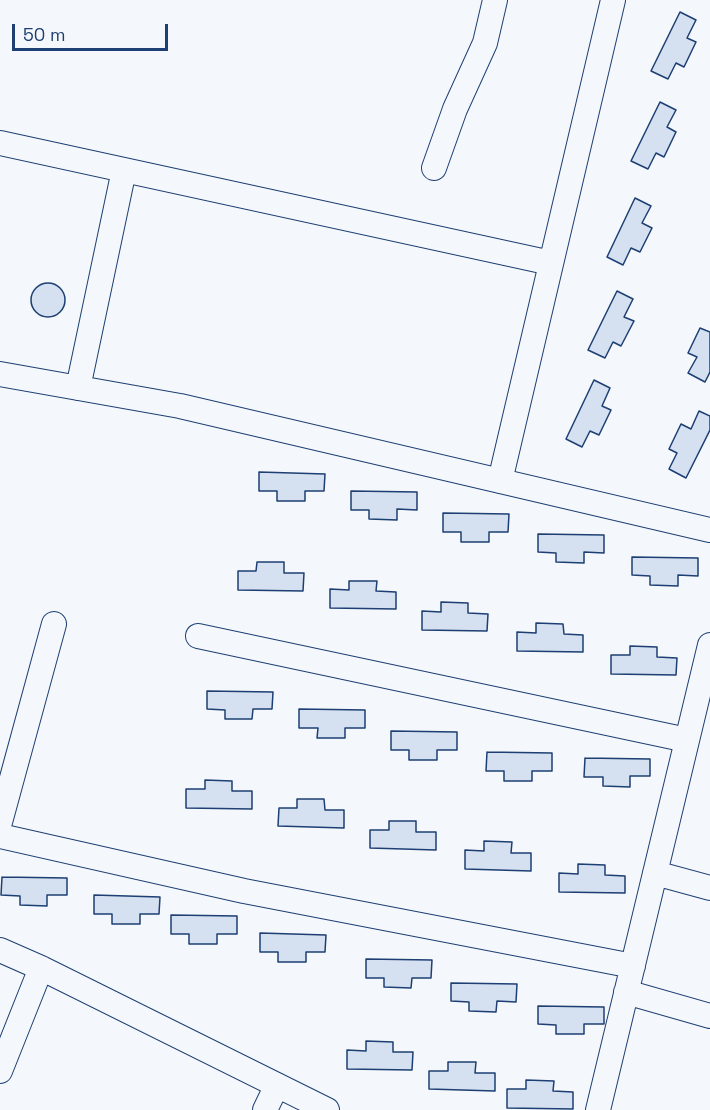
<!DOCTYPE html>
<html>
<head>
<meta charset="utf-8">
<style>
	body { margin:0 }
	#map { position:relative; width:710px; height:1110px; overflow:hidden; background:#f4f7fb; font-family:"Space Grotesk",sans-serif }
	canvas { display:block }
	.scale { position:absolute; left:12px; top:24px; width:156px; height:27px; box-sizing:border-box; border:3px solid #1d3f73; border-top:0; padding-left:8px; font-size:18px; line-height:21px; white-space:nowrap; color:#1d3f73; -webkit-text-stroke:4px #f4f7fb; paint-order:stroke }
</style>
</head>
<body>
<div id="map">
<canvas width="710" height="1110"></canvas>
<div class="scale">50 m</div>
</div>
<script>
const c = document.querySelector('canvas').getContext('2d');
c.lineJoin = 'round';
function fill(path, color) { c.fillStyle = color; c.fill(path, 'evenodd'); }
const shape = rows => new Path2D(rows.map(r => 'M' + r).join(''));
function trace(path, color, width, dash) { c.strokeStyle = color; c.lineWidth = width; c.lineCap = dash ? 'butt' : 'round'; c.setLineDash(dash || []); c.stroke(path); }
const building = shape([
	[680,12,696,20,687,38,696,42,684,67,676,63,668,79,651,71,680,12],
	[660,102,676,110,667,127,676,132,664,157,656,153,648,169,631,161,660,102],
	[635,198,651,206,642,223,652,228,640,252,631,248,623,265,607,257,635,198],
	'31 300a17 17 0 1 1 34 0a17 17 0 1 1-34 0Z',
	[617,291,633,299,624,317,634,321,621,346,613,342,605,358,588,350,617,291],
	[700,328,710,332,710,372,705,382,688,373,697,357,688,353,700,328],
	[594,380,610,388,602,406,611,410,599,435,590,431,582,447,566,439,594,380],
	[699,411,710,416,710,430,686,478,669,469,677,453,669,449,681,424,691,429,699,411],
	[259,472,325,474,324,491,305,491,305,501,277,501,277,491,259,491,259,472],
	[351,491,417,492,417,510,397,509,397,520,369,519,369,510,351,510,351,491],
	[443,513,509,514,508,532,489,532,489,542,461,542,461,532,443,532,443,513],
	[538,534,604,535,604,553,584,552,584,563,556,562,556,553,538,552,538,534],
	[632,557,698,558,698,576,678,575,678,586,650,585,650,576,632,575,632,557],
	[257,562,284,562,284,573,304,573,303,591,238,590,238,571,256,571,257,562],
	[349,581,377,581,376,591,396,592,396,609,330,608,330,589,349,590,349,581],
	[441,602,468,603,468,613,488,614,487,631,422,630,422,611,441,612,441,602],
	[536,623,563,624,564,634,583,635,583,652,517,651,517,632,536,633,536,623],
	[630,646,657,647,657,657,677,658,676,675,611,674,611,655,630,655,630,646],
	[207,691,273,692,272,709,253,709,252,719,225,719,225,710,207,709,207,691],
	[299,709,365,710,365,728,345,728,345,738,317,738,318,728,299,728,299,709],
	[391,731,457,732,457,750,437,750,437,760,409,760,409,750,391,750,391,731],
	[487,752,552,753,552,771,532,771,532,781,504,781,504,771,486,771,487,752],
	[585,758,650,759,650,776,630,776,630,787,603,786,603,777,584,777,585,758],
	[205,780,232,781,232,791,252,791,252,809,186,808,186,789,205,789,205,780],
	[297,799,324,799,325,810,344,810,344,828,278,826,279,808,297,808,297,799],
	[389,821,416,821,416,832,436,832,436,850,370,848,370,830,389,830,389,821],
	[484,841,512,842,511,853,531,853,531,871,465,869,465,850,484,851,484,841],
	[578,864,605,865,605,875,625,876,625,893,559,892,559,873,578,874,578,864],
	[2,877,67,878,67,895,47,895,47,906,20,905,20,896,1,895,2,877],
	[94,895,160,897,159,914,140,914,140,924,112,924,112,914,94,914,94,895],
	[171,915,237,916,237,934,217,934,217,944,189,944,189,934,171,934,171,915],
	[260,933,326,935,325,952,306,952,306,962,278,962,278,952,260,952,260,933],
	[366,959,432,960,431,978,412,978,411,988,384,987,384,978,366,978,366,959],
	[451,983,517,984,516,1002,497,1001,496,1012,469,1011,469,1002,451,1001,451,983],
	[538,1006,604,1007,604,1024,584,1024,584,1034,556,1034,556,1025,538,1024,538,1006],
	[366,1041,393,1042,393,1052,413,1052,412,1070,347,1069,347,1050,366,1051,366,1041],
	[448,1062,476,1062,475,1073,495,1073,495,1091,429,1089,429,1071,448,1071,448,1062],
	[526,1080,554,1081,553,1091,573,1092,573,1109,507,1108,507,1089,526,1089,526,1080]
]);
const minor = shape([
	[0,143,551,263],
	[434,168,455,109,485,43,495,0],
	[0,374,180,406,710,530],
	[78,388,124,170],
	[500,481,613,0],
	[198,636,687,740],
	[0,822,54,624],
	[0,836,244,891,633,966],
	[655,873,710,888],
	[0,950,41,968,327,1110],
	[626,992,710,1016],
	[0,1071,41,968],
	[265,1110,277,1085],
	[598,1110,710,645]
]);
fill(building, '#d5e0f0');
trace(building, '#1d3f73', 1.5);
trace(minor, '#1d3f73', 26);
trace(minor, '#f4f7fb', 24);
</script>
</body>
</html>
